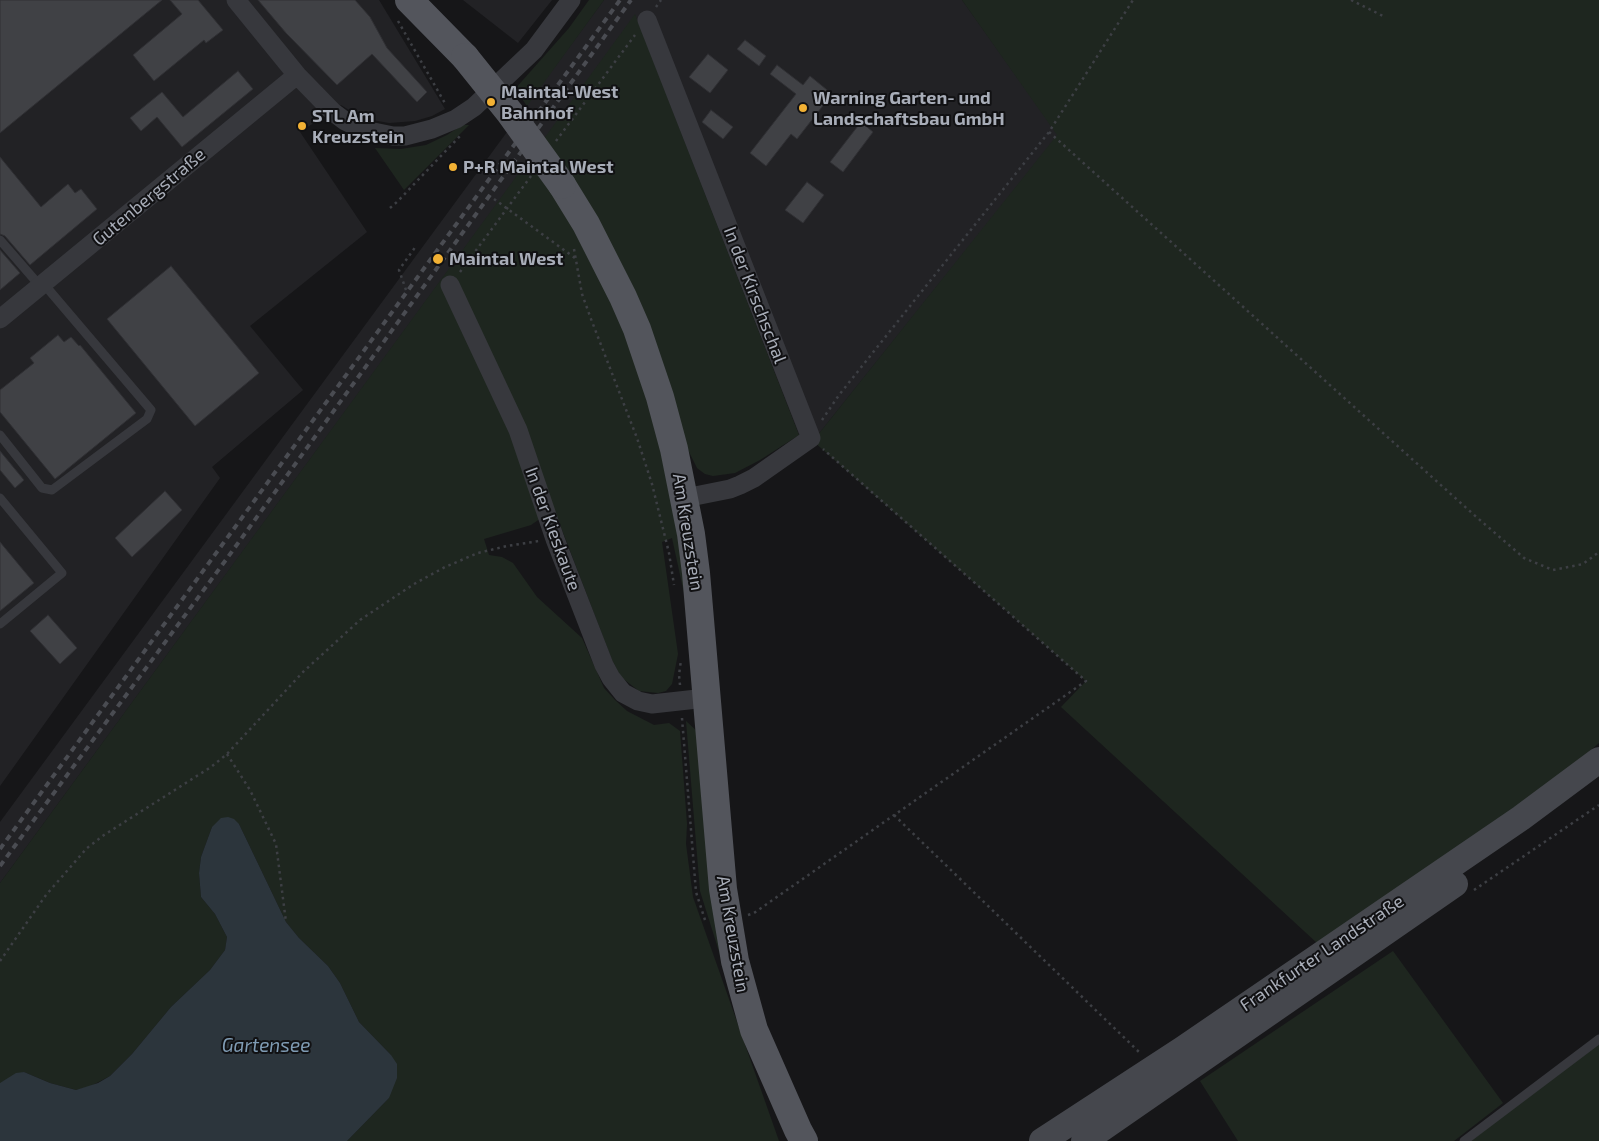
<!DOCTYPE html>
<html>
<head>
<meta charset="utf-8">
<style>
	body { margin:0 }
	canvas { display:block; background:#161618 }
</style>
</head>
<body>
<canvas width="1599" height="1141"></canvas>
<script>
const c = document.querySelector('canvas').getContext('2d');
c.lineJoin = 'round';
function fill(path, color) { c.fillStyle = color; c.fill(path, 'evenodd'); }
const shape = rows => new Path2D(rows.map(r => 'M' + r).join(''));
function trace(path, color, width, dash) { c.strokeStyle = color; c.lineWidth = width; c.lineCap = dash ? 'butt' : 'round'; c.setLineDash(dash || []); c.stroke(path); }
function write(font, color, halo, rows, align = 'center') {
  c.font = font + ' "Exo 2",sans-serif'; c.lineWidth = 4; c.setLineDash([]); c.textBaseline = 'middle'; c.strokeStyle = halo; c.fillStyle = color; for (const [text, x, y, turn = 0] of rows) {
    c.save(); c.translate(x, y); c.rotate((+turn || 0) * Math.PI / 180); c.textAlign = isNaN(turn) ? turn : align; if (halo) c.strokeText(text, 0, 0); c.fillText(text, 0, 0); c.restore();
  }
}
const built = shape([
	[0,0,379,0,445,109,432,116,415,121,389,123,362,118,341,105,300,132,367,232,250,326,303,390,212,467,220,478,0,786],
	[463,0,552,0,518,43],
	[604,0,962,0,1058,135,813,441,799,435,635,15,0,883,0,822]
]);
const green = shape([
	[589,0,604,0,527,106,515,89,569,28],
	[962,0,1599,0,1599,743,1562,775,1317,943,1061,707,1086,681,813,441,1057,135],
	[635,14,799,435,760,460,735,473,713,476,705,474,697,468,688,450,672,492,687,607,672,538,662,542,678,654,672,684,666,691,658,693,639,691,621,677,612,660,554,509,531,525,484,539,489,555,502,557,513,563,537,597,582,638,604,688,615,700,627,711,654,725,669,723,680,731,687,824,686,844,693,897,779,1141,347,1141,389,1098,391,1055,359,1022,340,983,328,966,299,938,286,922,239,824,212,827,201,857,199,873,201,897,215,914,227,937,225,950,210,970,171,1007,132,1054,110,1076,89,1087,76,1090,50,1083,24,1072,0,1083,0,883],
	[462,125,469,125,404,190,375,148,401,149,426,145,447,135],
	[686,721,699,733,725,963,721,958,700,891],
	[1393,951,1503,1103,1454,1141,1238,1141,1200,1081],
	[1599,1044,1599,1141,1470,1141]
]);
const water = shape([
	[228,817,234,819,239,824,286,922,299,938,328,966,340,983,359,1022,391,1055,397,1064,397,1078,389,1098,347,1141,0,1141,0,1083,16,1073,24,1072,50,1083,76,1090,98,1083,110,1076,132,1054,171,1007,210,970,225,950,227,937,215,914,201,897,199,873,201,857,212,827,221,818]
]);
const building = shape([
	[0,0,162,0,0,133,0,0],
	[170,0,198,0,223,30,206,43,204,40,154,81,133,55,182,14,170,0],
	[258,0,355,0,370,17,387,48,427,92,417,102,372,54,337,85,286,33,258,0],
	[745,40,766,56,759,66,737,49,745,40],
	[708,54,728,70,710,93,689,77,708,54],
	[777,65,803,85,810,76,832,94,797,139,791,134,766,166,750,153,796,94,770,74,777,65],
	[238,71,253,89,182,147,157,117,141,131,130,118,162,92,183,117,238,71],
	[711,110,733,127,723,139,702,122,711,110],
	[861,122,873,132,843,172,830,162,861,122],
	[0,157,41,207,68,184,75,193,81,189,97,209,30,265,5,236,0,234,0,157],
	[807,182,824,195,803,223,785,210,807,182],
	[0,250,20,273,0,290,0,250],
	[171,266,259,373,195,426,107,319,171,266],
	[58,335,64,342,71,337,79,346,80,345,136,413,55,479,0,412,0,390,34,363,30,358,58,335],
	[0,451,24,480,15,488,0,470,0,451],
	[165,491,182,510,132,557,115,538,165,491],
	[0,542,34,583,0,611,0,542],
	[48,615,77,648,60,664,30,631,48,615]
]);
const path = shape([
	[1351,0,1385,17],
	[656,7,661,0],
	[398,21,446,105],
	[1049,132,1473,514,1524,558,1553,570,1583,564,1599,552],
	[556,141,635,35],
	[494,199,575,258],
	[390,208,398,201,460,136],
	[574,249,582,294,591,319,637,438,652,484,669,553,674,585],
	[460,272,531,176],
	[406,290,399,270,416,246],
	[822,420,839,395,1049,132,1133,0],
	[680,685,679,675,681,660],
	[682,718,696,892,705,920],
	[227,754,250,790,276,844,286,922],
	[894,815,1139,1052],
	[1474,890,1599,805],
	[748,915,754,913,1086,681,823,449],
	[0,961,46,895,87,848,104,835,211,767,227,754,303,672,360,620,414,584,445,567,478,553,507,546,539,541]
]);
const lane = shape([
	[0,240,40,286],
	[0,435,42,488,52,490,147,419,151,410,43,283],
	[0,498,62,573,0,624],
	[1464,1141,1599,1039]
]);
const street = shape([
	[236,0,297,75,333,112,345,121,364,130,393,136,405,136,432,129,456,119,474,107,534,50,571,0],
	[647,20,811,438,754,478,740,485,730,489,685,498],
	[450,285,518,430,555,539,604,665,611,678,623,693,638,701,652,704,706,698],
	[0,319,297,75]
]);
const secondary = shape([
	[1042,1141,1183,1049,1521,818,1599,760],
	[1084,1141,1455,884]
]);
const primary = shape([
	[409,0,465,57],
	[562,185,586,224,623,297,637,329,660,397,674,449,691,534,696,573,723,889,735,961,754,1030,798,1130,804,1141]
]);
const rail = shape([
	[0,849,620,0],
	[0,866,228,557,631,0]
]);
const primaryBridge = shape([
	[465,57,510,113,562,185]
]);
const markers = [
	[491,102,5,"#f2b134"],
	[803,108,5,"#f2b134"],
	[302,126,5,"#f2b134"],
	[453,167,5,"#f2b134"],
	[438,259,6,"#f2b134"]
];
const poiNames = [
	["Maintal-West",501,92],
	["Bahnhof",501,113],
	["Warning Garten- und",813,98],
	["Landschaftsbau GmbH",813,119],
	["STL Am",312,116],
	["Kreuzstein",312,137],
	["P+R Maintal West",463,167],
	["Maintal West",449,259]
];
const streetNames = [
	["Gutenbergstraße",149,197,-40],
	["In der Kirschschal",755,295,69],
	["In der Kieskaute",553,529,70],
	["Am Kreuzstein",688,532,81],
	["Am Kreuzstein",733,934,80],
	["Frankfurter Landstraße",1322,953,-34]
];
const waterNames = [
	["Gartensee",266,1046]
];
fill(built, '#222225');
fill(green, '#1e261f');
fill(water, '#2c353c');
fill(building, '#404145');
trace(building, '#303034', 1);
trace(path, '#3d3f44', 2.5, [2.5, 4]);
trace(lane, '#37383d', 9);
trace(street, '#37383d', 19);
trace(secondary, '#45474d', 26);
trace(primary, '#53555c', 28);
trace(rail, '#4a4c52', 4, [6, 5]);
trace(primaryBridge, '#53555c', 28);
for (const [x, y, r, color] of markers) { const dot = new Path2D(); dot.arc(x, y, r, 0, 2 * Math.PI); c.fillStyle = color; c.fill(dot); trace(dot, '#111113', 2); }
write('bold 18px', '#a8adb8', '#111113', poiNames, 'left');
write('18px', '#a8adb8', '#111113', streetNames);
write('italic 19px', '#7f9bb3', '#111113', waterNames);
</script>
</body>
</html>
